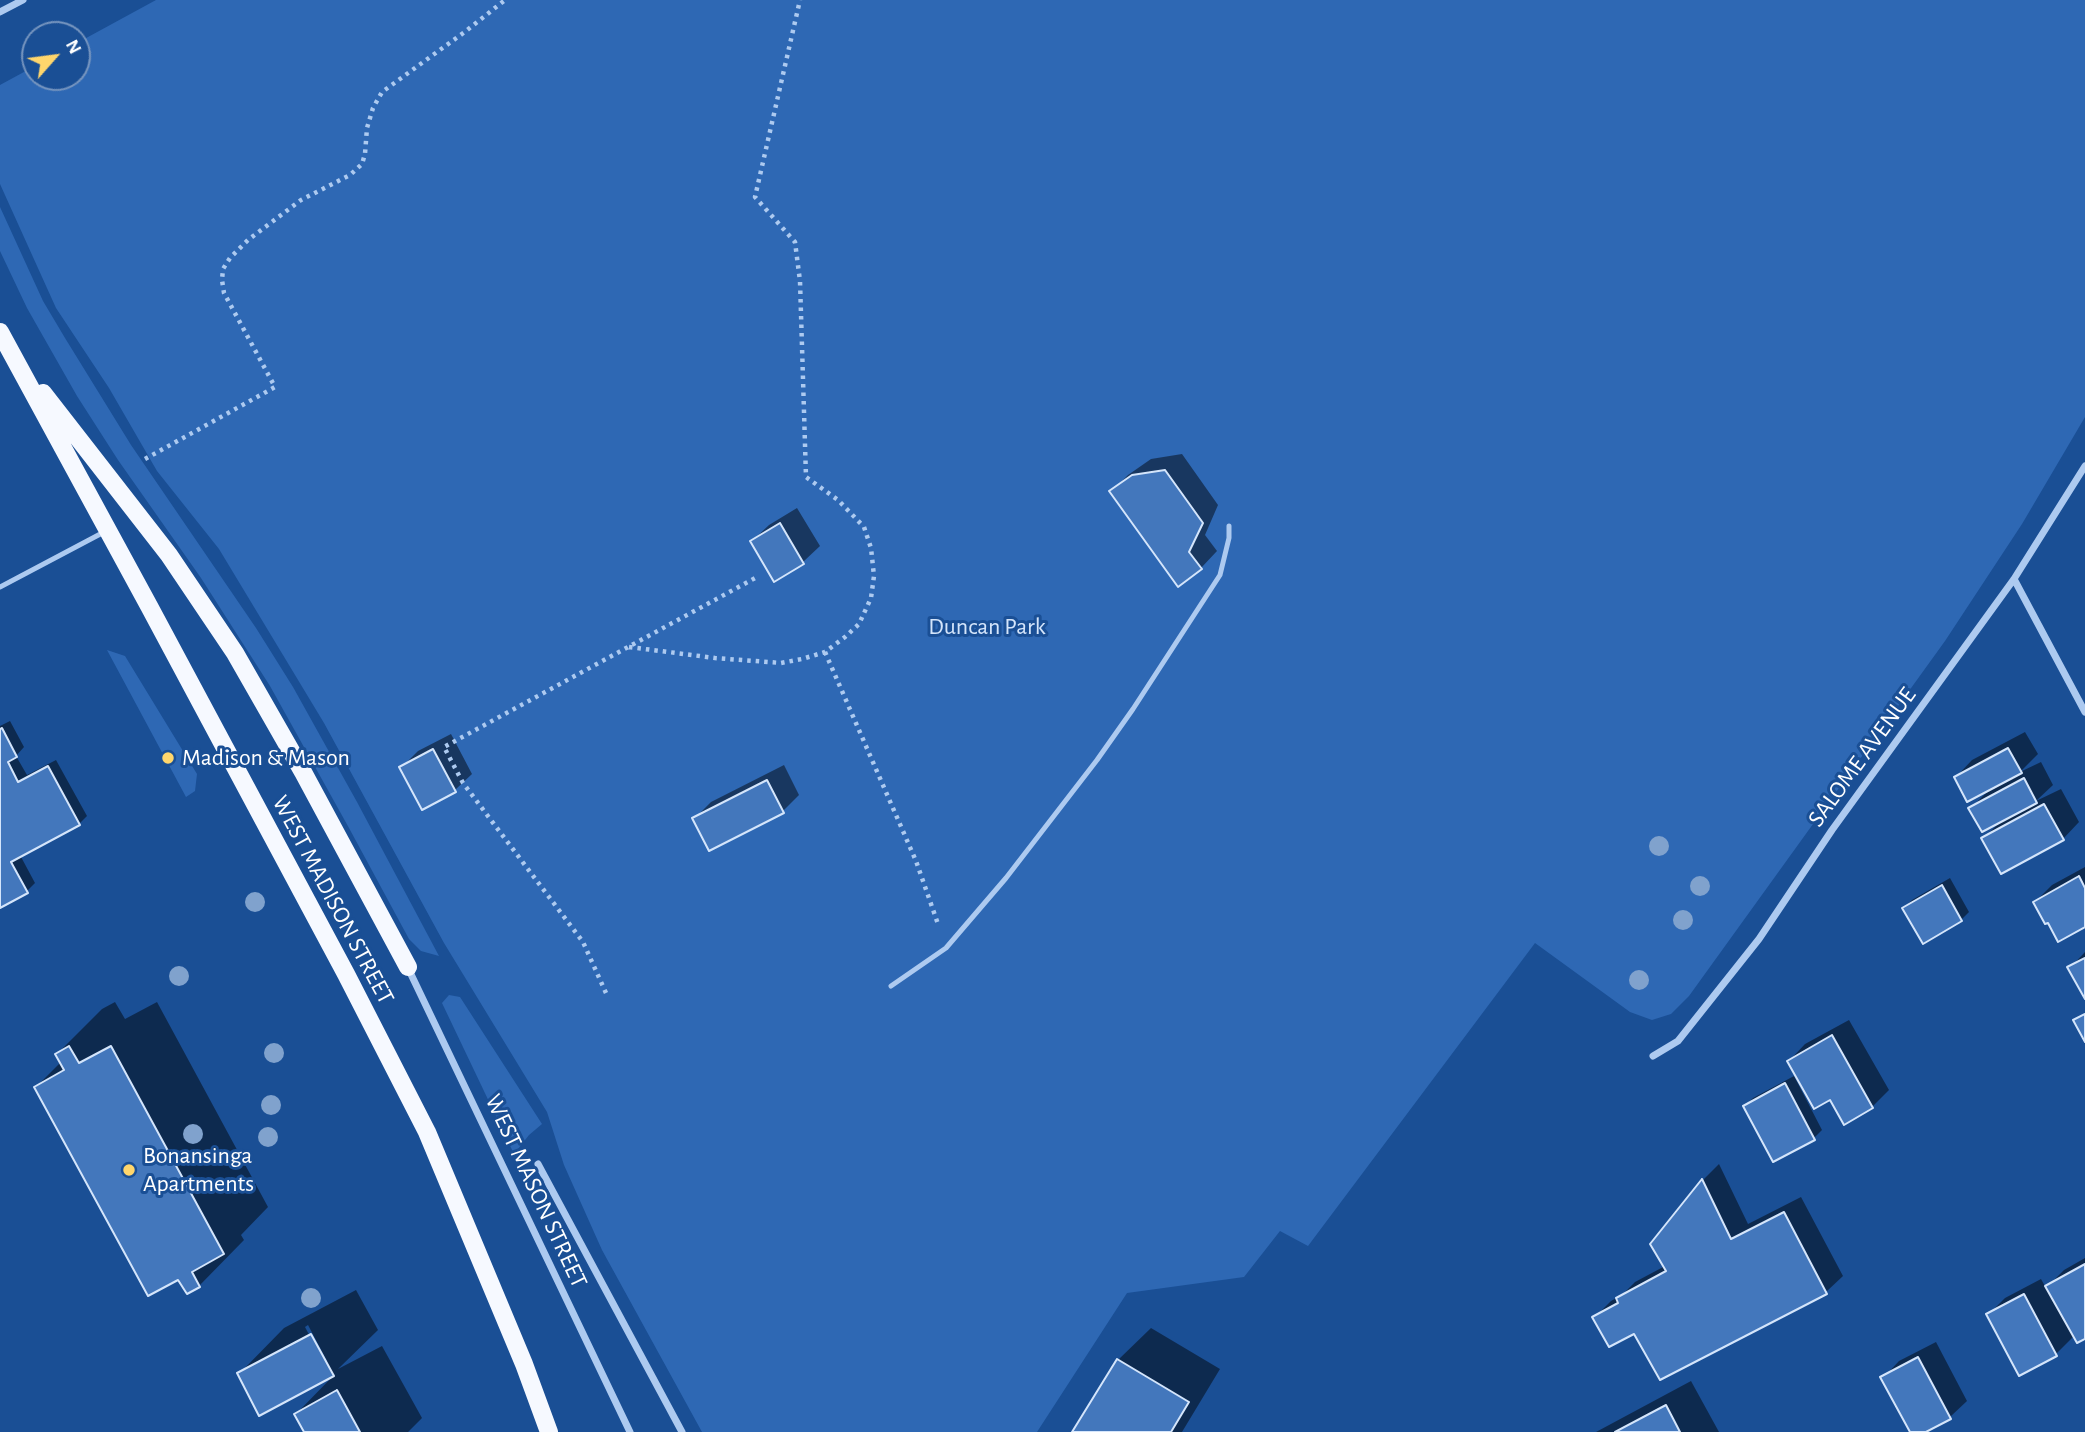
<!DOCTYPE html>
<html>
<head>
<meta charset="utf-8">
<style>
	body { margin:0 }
	#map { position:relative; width:2085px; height:1432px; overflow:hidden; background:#1a4f95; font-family:"Alegreya Sans",sans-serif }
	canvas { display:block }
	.north { position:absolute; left:21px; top:21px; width:70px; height:70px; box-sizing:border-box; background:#1a4f95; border:2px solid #7695bf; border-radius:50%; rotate:62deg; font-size:19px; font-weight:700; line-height:28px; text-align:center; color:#fff }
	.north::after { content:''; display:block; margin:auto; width:24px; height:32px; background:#ffd66c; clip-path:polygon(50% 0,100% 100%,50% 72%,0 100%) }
</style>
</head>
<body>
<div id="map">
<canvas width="2085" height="1432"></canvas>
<div class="north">N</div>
</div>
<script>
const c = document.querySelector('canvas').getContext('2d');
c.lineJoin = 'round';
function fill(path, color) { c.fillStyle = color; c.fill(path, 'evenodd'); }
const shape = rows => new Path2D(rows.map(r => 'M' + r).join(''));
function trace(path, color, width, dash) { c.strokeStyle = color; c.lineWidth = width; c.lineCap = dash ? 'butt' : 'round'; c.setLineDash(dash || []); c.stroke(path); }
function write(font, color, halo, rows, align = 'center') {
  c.font = font + ' "Alegreya Sans",sans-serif'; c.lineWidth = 6; c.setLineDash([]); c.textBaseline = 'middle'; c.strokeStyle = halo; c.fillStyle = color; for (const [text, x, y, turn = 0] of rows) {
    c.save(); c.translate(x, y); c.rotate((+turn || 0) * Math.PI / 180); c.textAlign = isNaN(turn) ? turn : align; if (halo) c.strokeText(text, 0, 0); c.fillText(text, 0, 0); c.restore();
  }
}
const green = shape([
	[156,0,2085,0,2085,417,2022,524,1945,641,1689,996,1671,1014,1652,1020,1630,1012,1535,943,1308,1246,1280,1231,1244,1277,1127,1293,1037,1432,702,1432,602,1250,564,1165,547,1112,444,943,324,723,219,549,157,471,109,388,56,308,0,184,0,85,35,66,35,77,77,77,77,43],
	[0,207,43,301,65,338,131,445,256,628,293,687,357,802,439,956,421,951,409,939,349,828,270,686,201,578,118,460,77,396,27,308,0,251],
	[107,650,125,656,197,774,195,791,186,797],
	[449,995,460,997,542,1124,529,1135,514,1154,442,1003]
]);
const shadow = shape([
	[1182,454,1218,505,1205,535,1217,551,1201,568,1111,492,1128,475,1151,459],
	[797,508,820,546,803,562,774,579,752,541,769,525],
	[10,721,24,747,16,756,27,775,56,760,87,816,79,824,20,855,35,883,27,891,0,906,0,726],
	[2025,732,2038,754,2020,772,2041,762,2053,785,2036,801,2061,789,2079,822,2063,839,1983,839,2001,821,1971,808,1990,789,1956,777,1972,760],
	[451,734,472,774,455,790,401,768,418,751],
	[784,765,799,795,783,811,694,819,711,802],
	[2085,867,2085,925,2035,902,2052,885],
	[1950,878,1969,912,1961,920,1904,908,1912,900],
	[2085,952,2085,996,2070,968],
	[115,1002,125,1019,157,1002,268,1207,241,1235,244,1240,199,1286,36,1087,61,1062,57,1054,102,1009],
	[1849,1020,1889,1090,1872,1107,1831,1097,1789,1061,1805,1044],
	[1794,1076,1822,1130,1814,1138,1774,1160,1745,1106,1753,1098],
	[1719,1164,1748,1224,1801,1197,1843,1276,1826,1292,1635,1331,1595,1317,1611,1301,1622,1295,1635,1282,1665,1266,1653,1244,1703,1180],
	[2085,1258,2085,1337,2075,1335,2056,1354,1988,1315,2005,1298,2041,1279,2046,1288,2064,1270],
	[356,1290,378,1330,338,1369,382,1346,422,1418,408,1432,306,1432,296,1414,335,1374,260,1413,239,1374,284,1328],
	[308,1325,327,1361,323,1361,305,1327],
	[1151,1328,1220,1369,1182,1432,1074,1432,1118,1360],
	[1936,1342,1967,1401,1950,1417,1922,1432,1912,1432,1883,1378,1899,1361],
	[1691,1381,1719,1432,1596,1432]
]);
const building = shape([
	[1165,470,1203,523,1189,552,1202,569,1178,587,1109,491,1132,475,1165,470],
	[780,523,804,564,774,582,750,541,780,523],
	[2,728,17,757,8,762,18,782,48,766,80,825,11,862,28,893,0,908,0,729,2,728],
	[2008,748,2022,773,1967,802,1954,777,2008,748],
	[433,749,456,792,422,810,399,767,433,749],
	[2024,778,2037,803,1982,832,1968,808,2024,778],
	[767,780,784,813,709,851,692,818,767,780],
	[2044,804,2064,840,2001,874,1981,838,2044,804],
	[2079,876,2085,888,2085,927,2058,942,2048,923,2045,924,2033,902,2079,876],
	[1942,885,1962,921,1923,944,1902,908,1942,885],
	[2085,958,2085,999,2067,967,2085,958],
	[2085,1014,2085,1042,2073,1020,2085,1014],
	[1832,1035,1873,1108,1844,1125,1830,1100,1814,1109,1787,1061,1832,1035],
	[69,1046,79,1063,111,1046,224,1254,192,1272,200,1287,187,1294,178,1280,148,1296,34,1087,64,1070,55,1054,69,1046],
	[1785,1083,1815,1140,1773,1162,1743,1106,1785,1083],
	[1702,1179,1731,1239,1784,1212,1827,1294,1660,1380,1634,1334,1609,1347,1592,1317,1618,1303,1616,1298,1666,1271,1650,1244,1702,1179],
	[2085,1264,2085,1339,2077,1343,2045,1286,2085,1264],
	[2024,1294,2057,1356,2019,1376,1986,1314,2024,1294],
	[311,1334,334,1376,259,1416,237,1373,311,1334],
	[1918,1357,1951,1419,1926,1432,1910,1432,1880,1377,1918,1357],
	[1117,1359,1189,1402,1171,1432,1072,1432,1117,1359],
	[337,1390,360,1432,304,1432,294,1414,337,1390],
	[1666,1405,1680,1432,1615,1432,1666,1405]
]);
const path = shape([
	[145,459,275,387,224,293,222,280,223,269,230,258,248,240,301,200,350,175,362,164,365,154,367,128,373,108,382,92,466,31,505,0],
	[629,647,715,658,781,663,802,659,825,652,845,637,859,624,871,598,874,576,871,548,864,527,838,500,806,477,800,281,795,242,755,197,800,0],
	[825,652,916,861,938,924],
	[606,993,583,942,463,783,444,747,757,577]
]);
const service = shape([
	[0,587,106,531],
	[891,986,946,948,1006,878,1097,760,1133,709,1220,575,1229,538,1229,526]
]);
const minor = shape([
	[0,12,23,0],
	[2014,579,2085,712],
	[408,968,630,1432],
	[1653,1056,1678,1041,1759,939,1832,830,2014,579,2085,466],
	[538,1164,682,1432]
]);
const primary = shape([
	[0,332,149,606,346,974,427,1132,524,1364,549,1432],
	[43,393,169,555,235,653,303,772,408,967]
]);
const trees = [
	[1659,846],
	[1700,886],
	[255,902],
	[1683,920],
	[179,976],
	[1639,980],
	[274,1053],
	[271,1105],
	[193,1134],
	[268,1137],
	[311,1298]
];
const markers = [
	[168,758,7,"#ffd66c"],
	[129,1170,7,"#ffd66c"]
];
const parkNames = [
	["Duncan Park",987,627]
];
const streetNames = [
	["SALOME AVENUE",1862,757,-54],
	["WEST MADISON STREET",333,900,62],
	["WEST MASON STREET",536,1191,65]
];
const poiNames = [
	["Madison & Mason",182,758],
	["Bonansinga",143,1156],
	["Apartments",143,1184]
];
fill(green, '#2e68b4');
fill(shadow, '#0007');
fill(building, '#4377bc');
trace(building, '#d4e5fb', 2);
trace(path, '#adcaf0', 4.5, [3.5, 5]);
trace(service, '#adcaf0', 5);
trace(minor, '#adcaf0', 7);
trace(primary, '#f6f9ff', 18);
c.fillStyle = '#80a2cd';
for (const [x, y] of trees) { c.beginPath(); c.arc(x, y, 10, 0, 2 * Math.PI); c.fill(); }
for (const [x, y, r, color] of markers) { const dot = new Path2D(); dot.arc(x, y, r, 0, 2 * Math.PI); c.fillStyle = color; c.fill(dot); trace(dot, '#1a4f95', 2.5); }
write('24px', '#d4e5fb', '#1a4f95', parkNames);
write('24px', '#fff', '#1a4f95', streetNames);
write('24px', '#fff', '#1a4f95', poiNames, 'left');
</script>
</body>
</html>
